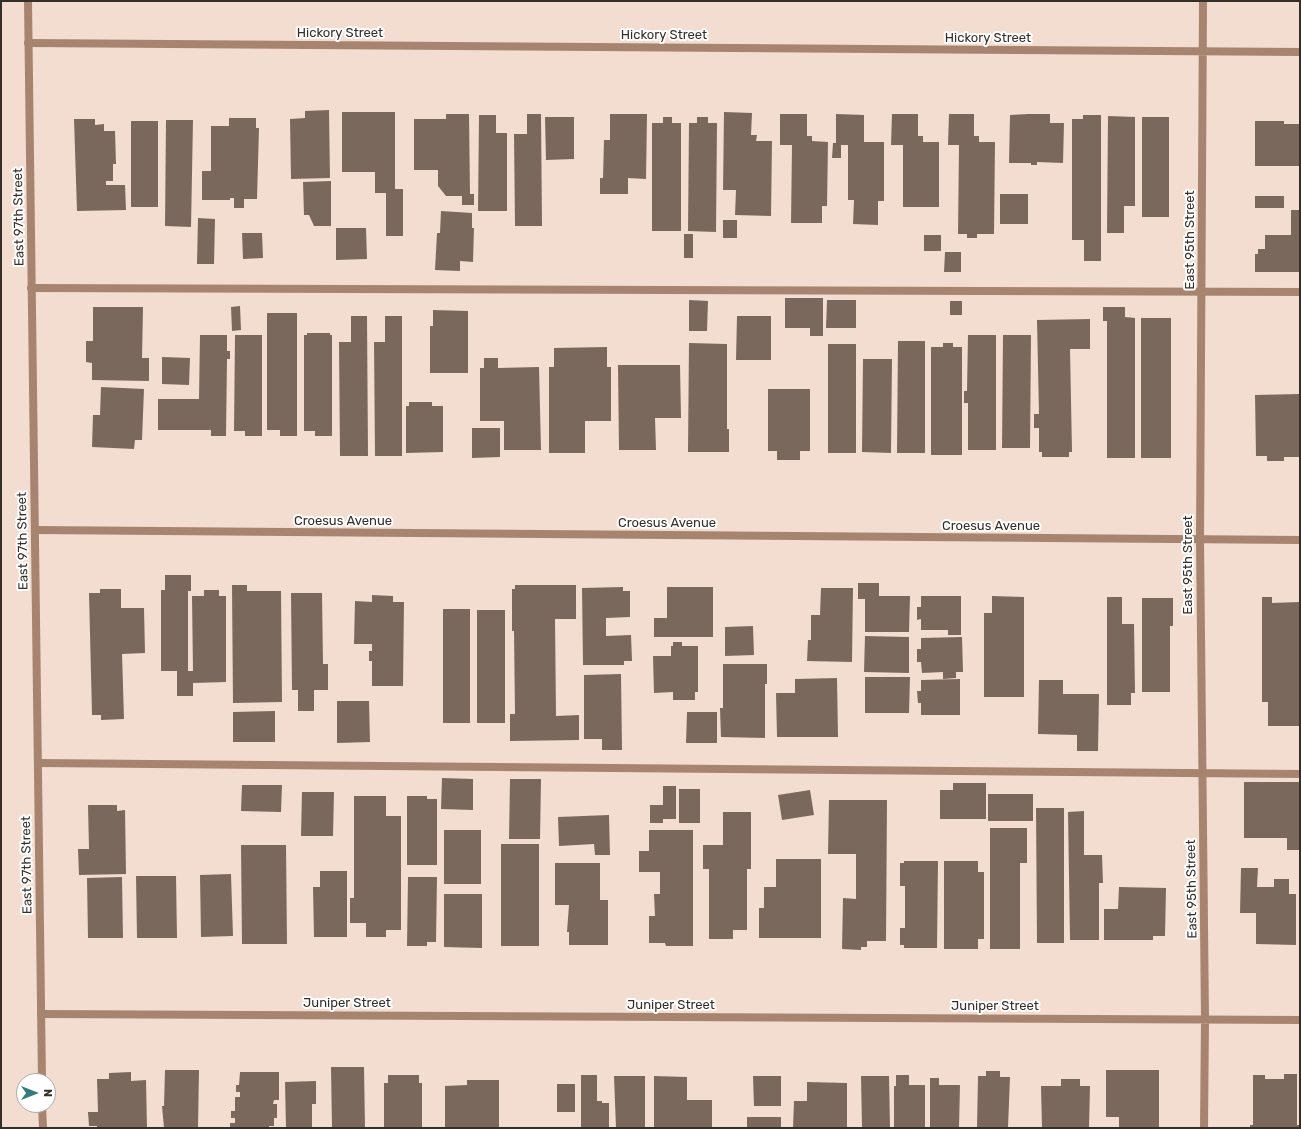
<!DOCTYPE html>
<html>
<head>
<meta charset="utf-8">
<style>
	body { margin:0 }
	#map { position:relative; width:1301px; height:1129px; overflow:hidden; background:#f3ddd1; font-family:Rubik,sans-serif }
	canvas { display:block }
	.frame { position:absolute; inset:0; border:2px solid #362e29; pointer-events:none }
	.north { position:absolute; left:16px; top:1073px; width:40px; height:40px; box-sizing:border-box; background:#fff; border:1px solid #afaba9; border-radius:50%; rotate:90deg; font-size:11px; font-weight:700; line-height:16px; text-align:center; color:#362e29 }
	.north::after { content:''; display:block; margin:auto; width:14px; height:18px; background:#317a7f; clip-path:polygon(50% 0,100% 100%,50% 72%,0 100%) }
</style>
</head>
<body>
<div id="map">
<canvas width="1301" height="1129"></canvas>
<div class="frame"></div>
<div class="north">N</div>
</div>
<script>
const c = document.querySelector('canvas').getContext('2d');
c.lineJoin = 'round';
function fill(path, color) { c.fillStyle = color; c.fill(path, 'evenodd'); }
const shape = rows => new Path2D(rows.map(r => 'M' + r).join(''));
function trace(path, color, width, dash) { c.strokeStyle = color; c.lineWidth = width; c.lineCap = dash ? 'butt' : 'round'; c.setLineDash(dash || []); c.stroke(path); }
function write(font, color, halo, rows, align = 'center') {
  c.font = font + ' Rubik,sans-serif'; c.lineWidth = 4; c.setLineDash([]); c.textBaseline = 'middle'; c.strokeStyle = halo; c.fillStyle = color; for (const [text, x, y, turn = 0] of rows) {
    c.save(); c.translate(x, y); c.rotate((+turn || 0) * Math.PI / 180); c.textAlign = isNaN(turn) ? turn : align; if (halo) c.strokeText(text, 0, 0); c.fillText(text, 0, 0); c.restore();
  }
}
const building = shape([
	[329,110,330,178,291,179,290,119,305,118,305,111],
	[342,112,395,112,395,189,403,189,403,236,386,236,386,193,375,193,375,172,342,172],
	[724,112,752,113,751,135,757,135,756,141,772,141,771,216,735,215,736,190,723,190],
	[446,114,469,114,470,194,474,194,474,205,462,205,462,196,446,196,438,186,438,170,414,170,414,119,446,119],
	[527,114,541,114,542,226,515,226,514,134,527,134],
	[610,114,647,114,646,179,628,178,628,194,600,194,600,178,603,178,604,140,610,140],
	[780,114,807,114,807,136,812,136,812,141,828,142,827,206,822,206,822,223,791,223,792,145,780,145],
	[836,114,864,115,864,142,884,142,884,201,878,201,878,225,853,224,854,200,848,200,848,145,841,145,841,158,832,158,833,143,836,143],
	[892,114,918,114,918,136,923,136,923,142,939,142,939,207,903,207,903,145,891,145],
	[949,114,974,114,974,136,979,136,979,142,995,142,994,234,977,234,977,238,967,238,967,234,958,234,959,145,948,145],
	[1028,114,1050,114,1050,123,1064,123,1063,163,1037,162,1037,165,1031,165,1031,163,1009,163,1010,115],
	[479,115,496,115,496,133,507,133,507,211,478,211],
	[1083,115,1101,115,1101,261,1084,261,1084,240,1072,240,1072,119,1083,119],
	[1108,116,1135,117,1135,206,1124,206,1124,233,1107,233],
	[545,117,574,117,574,159,546,160],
	[663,117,672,117,672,123,681,123,681,231,652,231,652,123,663,123],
	[697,117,708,117,708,123,717,123,716,232,688,231,689,123,697,123],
	[1142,117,1169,117,1169,217,1142,217],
	[229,118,256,118,256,128,259,128,257,199,244,199,244,208,234,208,234,198,230,198,230,200,202,200,202,171,211,171,211,126,229,126],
	[74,119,95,119,95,125,104,124,104,131,115,131,116,164,113,164,113,181,106,181,106,185,125,185,126,210,77,211],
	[166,120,193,120,191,227,165,226],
	[131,121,158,121,158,207,131,207],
	[1255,121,1284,121,1284,124,1300,124,1300,166,1255,166],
	[331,181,331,226,314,226,309,215,304,215,303,182],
	[1000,194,1028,194,1028,224,1000,224],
	[1255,196,1284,196,1284,208,1255,208],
	[1291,210,1300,210,1300,272,1255,272,1255,254,1258,254,1258,249,1265,249,1265,235,1291,235],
	[441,211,472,213,472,228,474,228,473,262,460,261,460,271,435,270,437,233,440,233],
	[198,218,215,219,214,264,197,264],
	[723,220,737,220,737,238,723,238],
	[336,228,366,228,367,259,336,260],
	[242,233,262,233,263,258,243,259],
	[684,234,693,234,693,258,684,258],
	[924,235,941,235,941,251,924,251],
	[945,252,961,252,961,272,944,272],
	[785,298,823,298,823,336,810,336,810,328,785,328],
	[689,300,708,301,707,331,689,331],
	[827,300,856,300,856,328,826,328],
	[950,301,962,301,962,315,950,315],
	[240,306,241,330,232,331,231,307],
	[93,307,143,307,142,358,149,358,149,381,92,380,92,363,86,362,86,341,93,341],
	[1103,307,1125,307,1125,317,1135,318,1135,458,1107,458,1107,321,1103,321],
	[433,310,468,311,468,373,430,373,430,326,433,326],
	[267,313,297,313,297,436,280,436,280,430,267,430],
	[351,316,367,316,368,456,340,456,339,342,351,342],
	[385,316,402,316,402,456,375,456,374,342,385,342],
	[737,316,771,316,771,360,736,360],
	[1141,318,1171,318,1171,458,1141,458],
	[1090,319,1090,349,1070,349,1072,452,1069,452,1069,457,1042,457,1042,452,1039,452,1039,428,1034,428,1034,414,1039,414,1037,320],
	[307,333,330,333,330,335,332,335,332,436,315,436,315,431,304,431,304,335,307,335],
	[200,335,227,335,227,351,230,351,230,359,227,359,226,436,211,436,211,430,158,430,158,399,199,399],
	[235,335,262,335,262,436,245,436,245,431,234,431],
	[968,335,996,335,996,450,968,450,968,403,964,403,964,391,967,391],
	[1003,335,1031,335,1030,448,1002,448],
	[898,341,925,341,925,453,897,453],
	[689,343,727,344,727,429,729,429,729,452,688,452],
	[943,343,953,343,953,347,962,347,962,455,931,455,931,347,943,347],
	[828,344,856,344,856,453,828,453],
	[607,347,607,367,611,367,611,421,585,421,585,453,549,453,549,367,554,367,554,348],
	[162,357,190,358,189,385,162,384],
	[484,358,498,358,498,368,539,367,541,450,504,450,504,421,480,421,480,368,484,368],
	[863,359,892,359,891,453,862,452],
	[618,365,680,365,681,418,655,418,656,450,619,450],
	[101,387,144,389,142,440,135,440,134,449,92,447,93,415,100,415],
	[768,389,810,389,810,451,800,451,800,460,777,460,777,451,768,451],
	[1299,394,1299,457,1284,457,1284,461,1267,461,1267,456,1256,456,1255,395],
	[409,402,432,402,432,406,443,406,443,452,406,453,406,406,409,406],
	[472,428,500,428,500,457,472,458],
	[165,575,191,575,191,591,188,591,188,671,193,671,192,596,204,596,204,590,219,590,219,596,226,596,226,682,193,683,193,696,177,696,177,671,161,671,161,590,165,590],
	[858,583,879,583,879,596,910,596,909,632,865,632,865,599,858,599],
	[232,585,247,585,247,591,281,591,282,702,233,703],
	[515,585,576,585,576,619,555,619,556,716,579,715,579,740,510,741,510,714,515,714,514,631,512,631,512,589,515,589],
	[623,587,623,591,630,591,630,617,606,618,606,636,631,635,632,661,624,661,624,665,583,665,582,588],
	[667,587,713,587,713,637,654,637,654,618,667,618],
	[821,588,853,588,852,662,807,661,808,640,811,640,811,615,820,615],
	[100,589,121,589,121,608,144,608,145,653,122,654,124,719,101,720,101,715,92,715,89,593,100,593],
	[291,593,322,593,323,664,328,664,328,690,314,690,314,711,298,711,298,690,292,690],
	[372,595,393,596,393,602,404,602,403,686,372,686,372,661,369,661,369,651,372,651,372,644,354,644,355,601,372,602],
	[921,596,961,596,961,635,948,635,948,630,921,630,921,619,917,620,917,607,921,607],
	[992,596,1024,597,1024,697,984,697,984,613,992,613],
	[1107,597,1122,597,1122,624,1134,624,1135,693,1131,693,1131,705,1107,705],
	[1262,597,1272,597,1272,603,1300,602,1300,726,1268,726,1268,702,1262,702],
	[1142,598,1173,598,1173,626,1170,626,1170,692,1142,692],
	[443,609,470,609,470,723,443,723],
	[477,610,505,610,505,723,477,723],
	[753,626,754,655,725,656,725,627],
	[865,636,909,637,909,673,864,672],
	[962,637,963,672,956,672,956,678,943,679,943,672,922,673,921,662,917,662,917,649,921,649,921,638],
	[673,642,682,642,682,646,698,646,698,692,695,692,695,700,673,700,673,692,654,693,653,656,671,656,671,646,673,646],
	[723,664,767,664,767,684,765,684,765,738,721,737,720,708,723,708],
	[621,674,622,750,602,750,602,739,584,739,584,675],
	[865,677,910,677,909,713,865,713],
	[837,678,838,737,777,737,776,693,795,693,795,679],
	[960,679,960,715,921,715,921,703,918,703,917,691,921,691,921,680],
	[1039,680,1063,680,1063,694,1099,694,1098,751,1077,751,1077,735,1038,734],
	[337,701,369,701,370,742,337,743],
	[275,711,275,742,233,742,233,712],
	[687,712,717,712,717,743,686,743],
	[442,778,473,779,473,810,441,809],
	[510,779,541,779,540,839,509,839],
	[1244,782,1300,782,1300,850,1287,850,1287,838,1244,838],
	[953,783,986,783,986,819,940,819,940,790,953,790],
	[242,785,282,785,281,812,241,811],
	[663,786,676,786,676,819,663,819,663,823,650,823,650,805,663,805],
	[679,789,700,789,700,823,679,823],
	[810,790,814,815,782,820,778,795],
	[302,792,334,792,333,836,301,836],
	[988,794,1033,794,1033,821,988,821],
	[354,796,386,796,386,816,401,816,401,930,386,930,386,937,366,937,366,923,350,923,350,898,354,898],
	[407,796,427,796,427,799,437,799,437,865,407,865],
	[829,800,887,800,886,941,867,941,867,947,861,947,861,950,842,949,843,898,856,899,856,854,828,854],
	[88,805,117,805,117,811,125,810,126,874,79,875,78,849,89,849],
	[1036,808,1064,808,1064,943,1037,943],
	[1084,811,1084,855,1102,855,1103,883,1099,883,1099,940,1070,940,1068,812],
	[723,812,751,812,751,869,747,869,747,930,733,930,733,939,709,939,709,869,703,869,703,845,723,845],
	[609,815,610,855,595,855,594,844,559,846,558,817],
	[990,828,1027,828,1027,863,1020,863,1020,949,990,949],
	[444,830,481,830,481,884,444,884],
	[649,830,693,830,693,946,666,946,665,943,649,943,649,916,655,916,654,894,660,894,660,872,639,872,639,851,649,851],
	[501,844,539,844,539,946,501,946],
	[241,845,286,845,287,944,242,944],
	[776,859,821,859,821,938,759,938,759,908,764,908,764,887,776,887],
	[904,861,938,861,937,948,904,948,904,945,900,945,900,928,905,928,905,886,900,886,900,863,904,863],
	[944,861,978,861,978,872,984,872,984,939,978,939,978,949,944,949],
	[555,863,600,863,600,900,608,900,608,945,569,945,569,932,567,932,569,905,555,905],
	[1241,868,1258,868,1257,887,1274,887,1274,879,1289,879,1289,894,1296,894,1296,945,1256,944,1256,913,1240,913],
	[320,871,347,871,347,937,314,937,313,887,320,887],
	[231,874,233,936,201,937,200,875],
	[136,876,176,876,177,938,137,938],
	[122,877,123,938,88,938,87,878],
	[408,877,437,877,436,942,427,942,427,946,407,946],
	[1119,887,1166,888,1165,936,1153,936,1153,940,1104,940,1104,909,1118,909],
	[444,894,482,894,482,948,444,947],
	[331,1067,364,1067,365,1128,332,1128],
	[165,1070,199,1070,198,1128,164,1128,162,1106,164,1106],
	[1106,1070,1159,1070,1159,1128,1119,1128,1119,1117,1106,1117],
	[986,1071,1000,1071,1000,1077,1010,1077,1008,1128,977,1128,978,1076,986,1076],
	[131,1072,131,1081,146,1080,147,1128,97,1128,97,1126,89,1126,88,1112,98,1112,97,1079,109,1079,109,1073],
	[240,1072,279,1072,279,1100,274,1100,273,1104,277,1104,277,1118,274,1118,274,1126,269,1126,269,1128,230,1128,230,1123,235,1123,235,1118,231,1118,231,1111,235,1111,235,1097,240,1097,240,1092,236,1092,236,1085,239,1085],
	[1284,1074,1297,1074,1297,1125,1300,1125,1300,1128,1250,1128,1250,1125,1253,1125,1253,1075,1265,1075,1265,1079,1284,1079],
	[388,1075,419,1075,419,1083,422,1083,422,1128,384,1128,384,1083,388,1083],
	[581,1075,597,1075,597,1101,602,1101,602,1103,609,1103,609,1128,581,1128],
	[896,1075,909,1075,909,1085,925,1085,925,1128,894,1128,894,1086,896,1086],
	[614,1076,645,1076,645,1128,616,1128],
	[654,1076,687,1077,687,1100,712,1100,712,1128,654,1128],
	[753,1076,781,1076,781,1106,754,1106],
	[861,1076,889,1076,890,1128,862,1128],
	[930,1078,939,1078,939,1085,960,1085,959,1128,930,1128],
	[1061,1079,1080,1079,1080,1086,1090,1086,1089,1128,1042,1128,1041,1086,1061,1086],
	[467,1080,499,1080,499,1128,445,1128,445,1086,467,1085],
	[316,1081,316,1104,312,1104,312,1128,286,1128,285,1082],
	[807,1082,847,1083,847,1128,793,1128,794,1101,807,1101],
	[557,1084,575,1084,575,1112,557,1112],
	[747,1117,781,1117,781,1128,747,1128]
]);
const service = shape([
	[31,288,1300,292],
	[38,763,1300,774]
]);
const minor = shape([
	[1203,1,1200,540,1205,1019,1204,1128],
	[28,43,1300,52],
	[35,530,1300,540],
	[41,1014,1300,1020]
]);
const tertiary = shape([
	[28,1,42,1081],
	[42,1105,43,1128]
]);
const streetNames = [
	["Hickory Street",340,33],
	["Hickory Street",664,35],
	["Hickory Street",988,38],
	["East 97th Street",19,217,-91],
	["East 95th Street",1190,240,-90],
	["Croesus Avenue",343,521],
	["Croesus Avenue",667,523],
	["Croesus Avenue",991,526],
	["East 97th Street",23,541,-91],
	["East 95th Street",1188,565,-90],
	["East 97th Street",27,865,-91],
	["East 95th Street",1192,889,-91],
	["Juniper Street",347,1003],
	["Juniper Street",671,1005],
	["Juniper Street",995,1006]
];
fill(building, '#7b685d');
trace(service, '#a7846f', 8);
trace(minor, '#a7846f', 8);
trace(tertiary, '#a7846f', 8);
write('13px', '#362e29', '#fff', streetNames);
</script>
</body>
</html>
